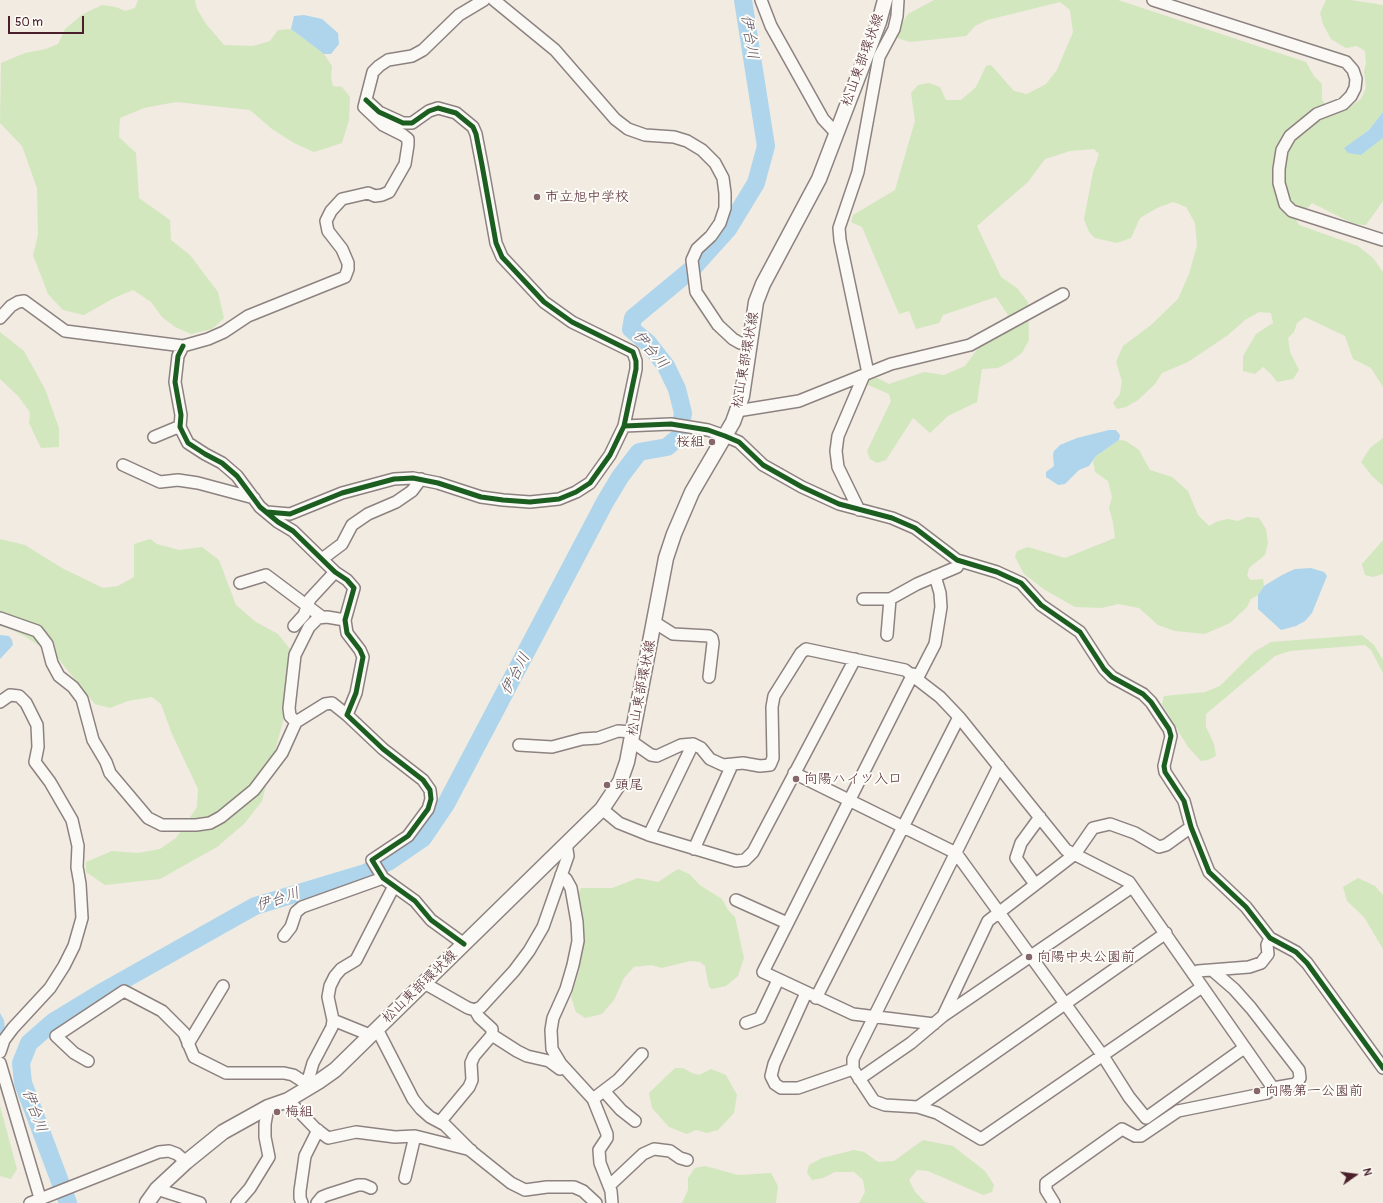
<!DOCTYPE html>
<html>
<head>
<meta charset="utf-8">
<style>
	body { margin:0 }
	#map { position:relative; width:1383px; height:1203px; overflow:hidden; background:#f1ebe1; font-family:Pangolin,sans-serif }
	canvas { display:block }
	.north { position:absolute; left:1335px; top:1155px; width:40px; height:40px; -webkit-text-stroke:3px #fdfcf7; paint-order:stroke; rotate:76deg; font-size:11px; font-weight:700; line-height:16px; text-align:center; color:#4a1f2b }
	.north::after { content:''; display:block; margin:auto; width:14px; height:18px; background:#4a1f2b; clip-path:polygon(50% 0,100% 100%,50% 72%,0 100%) }
	.scale { position:absolute; left:8px; top:16px; width:76px; height:18px; box-sizing:border-box; border:2px solid #4a1f2b; border-top:0; padding-left:5px; font-size:12px; line-height:14px; white-space:nowrap; color:#4a1f2b; -webkit-text-stroke:3px #fdfcf7; paint-order:stroke }
</style>
</head>
<body>
<div id="map">
<canvas width="1383" height="1203"></canvas>
<div class="north">N</div>
<div class="scale">50 m</div>
</div>
<script>
const c = document.querySelector('canvas').getContext('2d');
c.lineJoin = 'round';
function fill(path, color) { c.fillStyle = color; c.fill(path, 'evenodd'); }
const shape = rows => new Path2D(rows.map(r => 'M' + r).join(''));
function trace(path, color, width, dash) { c.strokeStyle = color; c.lineWidth = width; c.lineCap = dash ? 'butt' : 'round'; c.setLineDash(dash || []); c.stroke(path); }
function write(font, color, halo, rows, align = 'center') {
  c.font = font + ' Pangolin,"Klee One",sans-serif'; c.lineWidth = 4; c.setLineDash([]); c.textBaseline = 'middle'; c.strokeStyle = halo; c.fillStyle = color; for (const [text, x, y, turn = 0] of rows) {
    c.save(); c.translate(x, y); c.rotate((+turn || 0) * Math.PI / 180); c.textAlign = isNaN(turn) ? turn : align; if (halo) c.strokeText(text, 0, 0); c.fillText(text, 0, 0); c.restore();
  }
}
const green = shape([
	[138,0,195,0,197,9,206,24,224,45,253,46,270,41,278,30,291,29,324,54,332,66,331,78,333,86,342,87,350,97,349,120,342,143,314,152,294,143,272,129,250,110,176,102,144,108,120,118,119,137,136,153,139,198,170,220,171,240,190,255,218,292,224,318,212,329,191,334,175,327,162,317,151,302,133,290,114,298,84,315,63,310,48,294,33,255,38,235,37,188,22,146,0,123,1,63,25,53,46,49,58,44,65,29,83,14,102,5,116,7,125,11,135,8],
	[934,0,1118,0,1306,62,1314,76,1322,84,1322,99,1326,106,1344,111,1361,99,1366,88,1364,72,1366,63,1365,51,1357,46,1346,48,1331,39,1323,24,1320,13,1326,0,1351,0,1383,5,1383,112,1369,130,1345,148,1361,155,1383,138,1383,201,1366,225,1354,224,1312,203,1296,220,1299,225,1358,246,1373,258,1383,272,1383,387,1371,368,1353,359,1345,336,1305,317,1297,323,1294,332,1288,338,1290,352,1299,370,1293,379,1277,382,1271,374,1263,367,1255,374,1243,371,1243,356,1256,334,1273,323,1271,313,1259,312,1245,320,1228,335,1188,362,1162,373,1155,384,1138,400,1126,407,1117,409,1113,403,1120,394,1122,381,1116,362,1123,346,1151,325,1178,299,1189,274,1197,246,1195,223,1186,207,1173,202,1157,208,1140,218,1131,238,1117,243,1095,238,1089,232,1084,219,1093,172,1099,154,1094,149,1070,151,1045,159,1028,182,977,226,1001,277,1017,288,1028,302,1029,340,1022,353,1011,361,998,368,982,369,977,402,948,416,930,433,913,418,886,460,877,463,870,459,867,451,891,401,889,394,866,384,867,378,875,377,889,384,924,372,944,375,965,366,987,336,1008,315,996,297,943,315,939,323,916,329,909,311,899,314,862,227,851,222,853,215,895,190,915,121,911,93,918,85,929,83,940,87,946,100,961,100,976,87,986,66,991,65,1014,91,1027,94,1046,84,1057,70,1073,32,1070,10,1060,2,987,20,975,26,966,36,910,42,897,38,899,28,908,14],
	[0,332,24,351,45,389,59,428,59,447,41,448,29,423,30,412,18,396,0,379],
	[1383,438,1383,486,1372,476,1361,462,1370,448],
	[1119,440,1126,441,1139,450,1150,470,1172,477,1188,491,1198,515,1209,526,1218,521,1228,519,1238,521,1247,517,1259,518,1266,529,1268,543,1265,555,1249,568,1247,576,1251,580,1263,579,1264,586,1258,595,1251,599,1247,607,1230,623,1205,634,1175,631,1158,625,1139,608,1118,604,1102,608,1075,607,1045,590,1024,574,1015,557,1017,551,1028,547,1065,558,1115,538,1113,522,1109,508,1112,497,1108,481,1095,472,1093,462,1096,456],
	[0,539,25,545,62,568,103,588,118,586,134,577,134,544,150,539,157,544,179,550,202,547,219,560,236,605,256,622,278,634,290,649,290,673,285,713,262,801,244,824,217,847,160,879,105,885,86,872,86,862,112,851,138,853,160,849,176,838,197,807,198,789,172,734,161,704,152,697,128,701,110,708,95,704,56,656,24,636,0,624],
	[1383,540,1383,574,1373,577,1365,575,1362,564],
	[1362,635,1374,645,1383,660,1383,673,1371,650,1365,645,1290,651,1275,656,1206,714,1206,727,1214,744,1216,756,1208,760,1201,761,1188,747,1162,704,1164,696,1205,692,1220,686,1254,652,1271,642],
	[678,869,689,874,701,886,722,899,728,910,735,917,744,958,738,976,726,986,712,989,709,987,705,966,700,962,690,961,662,968,651,965,634,967,624,978,614,1000,602,1014,585,1018,576,1012,571,997,579,971,584,933,578,895,581,888,612,888,638,878,658,882],
	[1358,878,1375,886,1383,895,1383,949,1364,917,1347,901,1343,887],
	[675,1068,683,1068,692,1073,699,1075,711,1069,726,1075,737,1095,734,1113,718,1130,707,1133,696,1130,687,1134,669,1127,652,1108,649,1093],
	[0,1106,17,1169,11,1179,0,1176],
	[923,1140,953,1146,985,1171,994,1185,992,1192,983,1195,928,1171,917,1170,909,1180,915,1192,925,1202,929,1203,859,1203,865,1192,863,1180,854,1172,835,1172,823,1178,812,1180,807,1173,809,1165,822,1158,854,1150,864,1152,878,1162,894,1161],
	[705,1166,738,1175,771,1173,778,1186,776,1203,682,1203,688,1190,688,1178,695,1168]
]);
const water = shape([
	[304,15,322,19,338,33,339,44,331,54,324,54,291,29,294,16],
	[1383,112,1383,138,1361,155,1348,153,1344,148,1369,130],
	[1109,430,1116,430,1120,435,1119,440,1096,456,1089,466,1079,470,1065,484,1058,485,1046,477,1046,472,1054,466,1053,455,1054,451,1060,445,1077,438],
	[1311,568,1324,572,1327,576,1312,613,1305,621,1296,626,1281,630,1258,609,1258,595,1264,586,1282,575,1295,569],
	[0,635,9,636,12,640,13,645,0,659],
	[0,1013,4,1020,5,1030,0,1036]
]);
const river = shape([
	[68,1203,23,1083,21,1063,29,1043,53,1022,104,991,255,906,365,873,388,862,423,838,446,804,605,502,620,477,639,452,667,447,679,437,683,413,677,389,666,366,648,343,631,329,633,318,692,269,728,229,756,183,766,146,743,0]
]);
const minor = shape([
	[494,0,555,50,615,119,628,129,645,135,674,137,687,141,702,150,715,163,723,178,725,193,725,208,720,223,711,236,697,249,692,260,696,292,718,325,733,339,740,343,749,343],
	[761,0,771,26,823,119,836,133],
	[1153,0,1346,62,1353,70,1356,79,1355,88,1351,96,1343,104,1317,114,1290,136,1282,150,1279,169,1279,183,1285,204,1292,211,1383,240],
	[0,318,11,306,18,302,24,301,65,331,183,346,208,339,224,332,248,316,345,277,348,269,348,263,342,249,328,231,326,221,331,211,342,199,368,193,375,196,382,195,389,192,405,164,408,145,408,139,403,135,383,125,364,107,373,72,379,66,388,60,412,56,423,50,459,15,484,0],
	[183,346,178,356,175,382,181,415,180,427,188,443,205,454,222,463,237,476,260,507,278,522,293,531,335,572,347,580,354,588,345,620,347,633,360,650,363,657,356,693,347,715,383,749,423,780,430,790,431,799,428,809,408,836,372,860,383,878,415,901,431,920,464,944],
	[868,373,840,240,839,228,858,172,879,57,894,29,897,16,898,0],
	[737,411,799,401,891,364,970,345,1063,294],
	[624,426,671,424,708,430,725,436,739,442,763,465,802,487,839,504,892,518,915,528,957,560,997,572,1021,583,1041,605,1080,632,1104,669,1112,677,1143,694,1151,702,1169,729,1171,736,1164,766,1165,772,1184,801,1191,827,1209,872,1246,907,1270,938,1296,952,1307,963,1383,1068],
	[154,437,178,427],
	[123,465,160,482,178,480,198,483,254,498],
	[859,510,838,467,836,451,838,436,864,375],
	[267,512,290,514,342,493,394,479,413,478,438,483,481,497,503,500,530,502,559,499,576,492,590,483,610,455,624,426,636,369,636,361,633,352,572,322,544,302,502,257,496,243,482,165,476,134,473,127,456,113,438,108,429,111,412,123,403,123,379,112,366,100],
	[322,559,342,544,352,525,368,514,396,502,412,491,421,479],
	[240,583,266,575,322,617],
	[863,599,890,599],
	[0,618,37,631,47,644,52,663,59,676,73,687,82,699,93,740,106,762,110,773,148,818,162,825,196,825,210,823,221,817,254,790,282,753,296,722,325,704,332,703,347,715],
	[654,622,673,634,709,636,712,638,713,643,709,677],
	[294,626,304,615,310,599,335,572],
	[887,635,890,599,917,584,957,567,960,561],
	[913,674,763,972,853,1014,934,1024],
	[917,679,935,644,941,607,940,593,935,576],
	[0,702,10,695,19,696,26,703,37,725,38,747,35,762,50,782,72,820,78,846,77,867,80,884,82,918,74,946,64,966,50,988,13,1028,4,1040,0,1052],
	[296,722,290,716,289,708,295,655,309,627,318,618,327,617,345,620],
	[631,741,651,755,657,756,681,745,693,744,701,748,710,759,723,765,743,763,760,766,770,765,773,758,772,707,774,696,801,653,806,649,905,670,940,697,959,717,1066,850,1129,882,1273,1088],
	[519,745,552,747,582,739,598,738,618,731,633,732],
	[999,766,853,1059,853,1069,874,1101,885,1105,918,1107,937,1113,981,1139,1202,987],
	[794,773,956,853,1103,1056,1129,1097,1146,1118,1244,1048],
	[602,809,619,823,649,835,736,861,745,860,753,852,855,659],
	[649,835,693,744],
	[694,849,732,765],
	[561,875,566,879,571,888,577,922,578,941,573,965,566,989,553,1018,551,1030,552,1049,561,1064,593,1099,607,1134,607,1138,599,1150,600,1163,611,1191,612,1203],
	[1035,884,1016,858,1021,843,1040,817],
	[736,900,787,923],
	[284,936,291,927,296,912,302,907,383,878],
	[1193,974,1198,971,1249,967,1261,963,1268,954,1267,945,1270,938],
	[424,983,468,1008,475,1010,481,1007,514,971,529,951,543,927,568,856,566,843],
	[806,993,774,1064,771,1076,775,1084,781,1088,798,1088,853,1069],
	[816,998,959,717],
	[475,1010,479,1017,492,1029,492,1035],
	[943,1016,988,921,1075,854,1093,828,1110,824,1135,833,1159,847,1166,845,1191,827],
	[333,1020,370,1035],
	[746,1023,760,1018,778,980],
	[377,1029,413,1099,421,1109,430,1117,445,1125,471,1151,511,1183,525,1190,547,1187,574,1187,583,1191,596,1203],
	[188,1044,223,986],
	[88,1061,74,1053,56,1036,124,991,162,1011,184,1033,194,1057,226,1073,284,1073,293,1075,307,1084],
	[0,1063,40,1198],
	[859,1079,911,1043,943,1016,1132,887],
	[309,1088,307,1084,313,1063,332,1027,333,1020,328,997,330,986,335,976,341,969,356,960,394,886],
	[604,1091,621,1110,635,1121],
	[593,1099,618,1080,642,1054],
	[288,1100,315,1128,328,1138,356,1132,395,1137,415,1136,471,1150],
	[918,1107,1166,933],
	[440,1122,469,1087,472,1080,471,1063,474,1056,492,1035,517,1051,527,1056,549,1061,560,1069],
	[405,1178,415,1136],
	[610,1185,643,1154,654,1149,670,1151,680,1158,687,1160],
	[157,1189,200,1203],
	[30,1203,159,1152,169,1151,177,1154,186,1162],
	[237,1203,250,1188,269,1157,265,1137,265,1124,268,1107],
	[302,1203,300,1198,300,1191,305,1156,318,1130],
	[317,1203,322,1197,327,1195,358,1185,364,1185,371,1188],
	[1054,1203,1046,1190,1046,1183,1122,1129,1135,1136,1141,1136,1178,1111,1267,1093,1273,1088,1296,1084,1300,1078,1299,1070,1251,1008,1234,989,1212,970]
]);
const major = shape([
	[147,1203,157,1189,186,1162,223,1132,268,1107,288,1100,318,1082,335,1070,602,809,620,782,627,762,666,558,674,534,692,492,733,422,737,411,742,396,756,302,763,284,819,179,879,22,885,0]
]);
const cycleway = shape([
	[183,346,178,356,175,382,181,415,180,427,188,443,205,454,222,463,237,476,260,507,278,522,293,531,335,572,347,580,354,588,345,620,347,633,360,650,363,657,356,693,347,715,383,749,423,780,430,790,431,799,428,809,408,836,372,860,383,878,415,901,431,920,464,944],
	[624,426,671,424,708,430,725,436,739,442,763,465,802,487,839,504,892,518,915,528,957,560,997,572,1021,583,1041,605,1080,632,1104,669,1112,677,1143,694,1151,702,1169,729,1171,736,1164,766,1165,772,1184,801,1191,827,1209,872,1246,907,1270,938,1296,952,1307,963,1383,1068],
	[267,512,290,514,342,493,394,479,413,478,438,483,481,497,503,500,530,502,559,499,576,492,590,483,610,455,624,426,636,369,636,361,633,352,572,322,544,302,502,257,496,243,482,165,476,134,473,127,456,113,438,108,429,111,412,123,403,123,379,112,366,100]
]);
const markers = [
	[537,197,4,"#84666b"],
	[712,442,4,"#84666b"],
	[796,779,4,"#84666b"],
	[607,785,4,"#84666b"],
	[1029,957,4,"#84666b"],
	[1257,1091,4,"#84666b"],
	[277,1112,4,"#84666b"]
];
const streetNames = [
	["松山東部環状線",863,60,-70],
	["松山東部環状線",746,360,-80],
	["松山東部環状線",642,688,-79],
	["松山東部環状線",420,987,-44]
];
const poiNames = [
	["市立旭中学校",545,197],
	["桜組",704,442,"right"],
	["向陽ハイツ入口",804,779],
	["頭尾",615,785],
	["向陽中央公園前",1037,957],
	["向陽第一公園前",1265,1091],
	["梅組",285,1112]
];
const waterNames = [
	["伊台川",749,37,81],
	["伊台川",650,350,50],
	["伊台川",516,674,-62],
	["伊台川",278,900,-18],
	["伊台川",34,1111,70]
];
fill(green, '#d2e7be');
fill(water, '#aed5ec');
trace(river, '#aed5ec', 18);
trace(minor, '#8d8280', 14);
trace(major, '#8d8280', 17);
trace(minor, '#faf9f5', 11);
trace(major, '#faf9f5', 14);
trace(cycleway, '#1b5e20', 5);
for (const [x, y, r, color] of markers) { const dot = new Path2D(); dot.arc(x, y, r, 0, 2 * Math.PI); c.fillStyle = color; c.fill(dot); trace(dot, '#fdfcf7', 1.5); }
write('14px', '#4a1f2b', '#fdfcf7', streetNames);
write('14px', '#4a1f2b', '#fdfcf7', poiNames, 'left');
write('italic 15px', '#5f5366', '#fdfcf7', waterNames);
</script>
</body>
</html>
